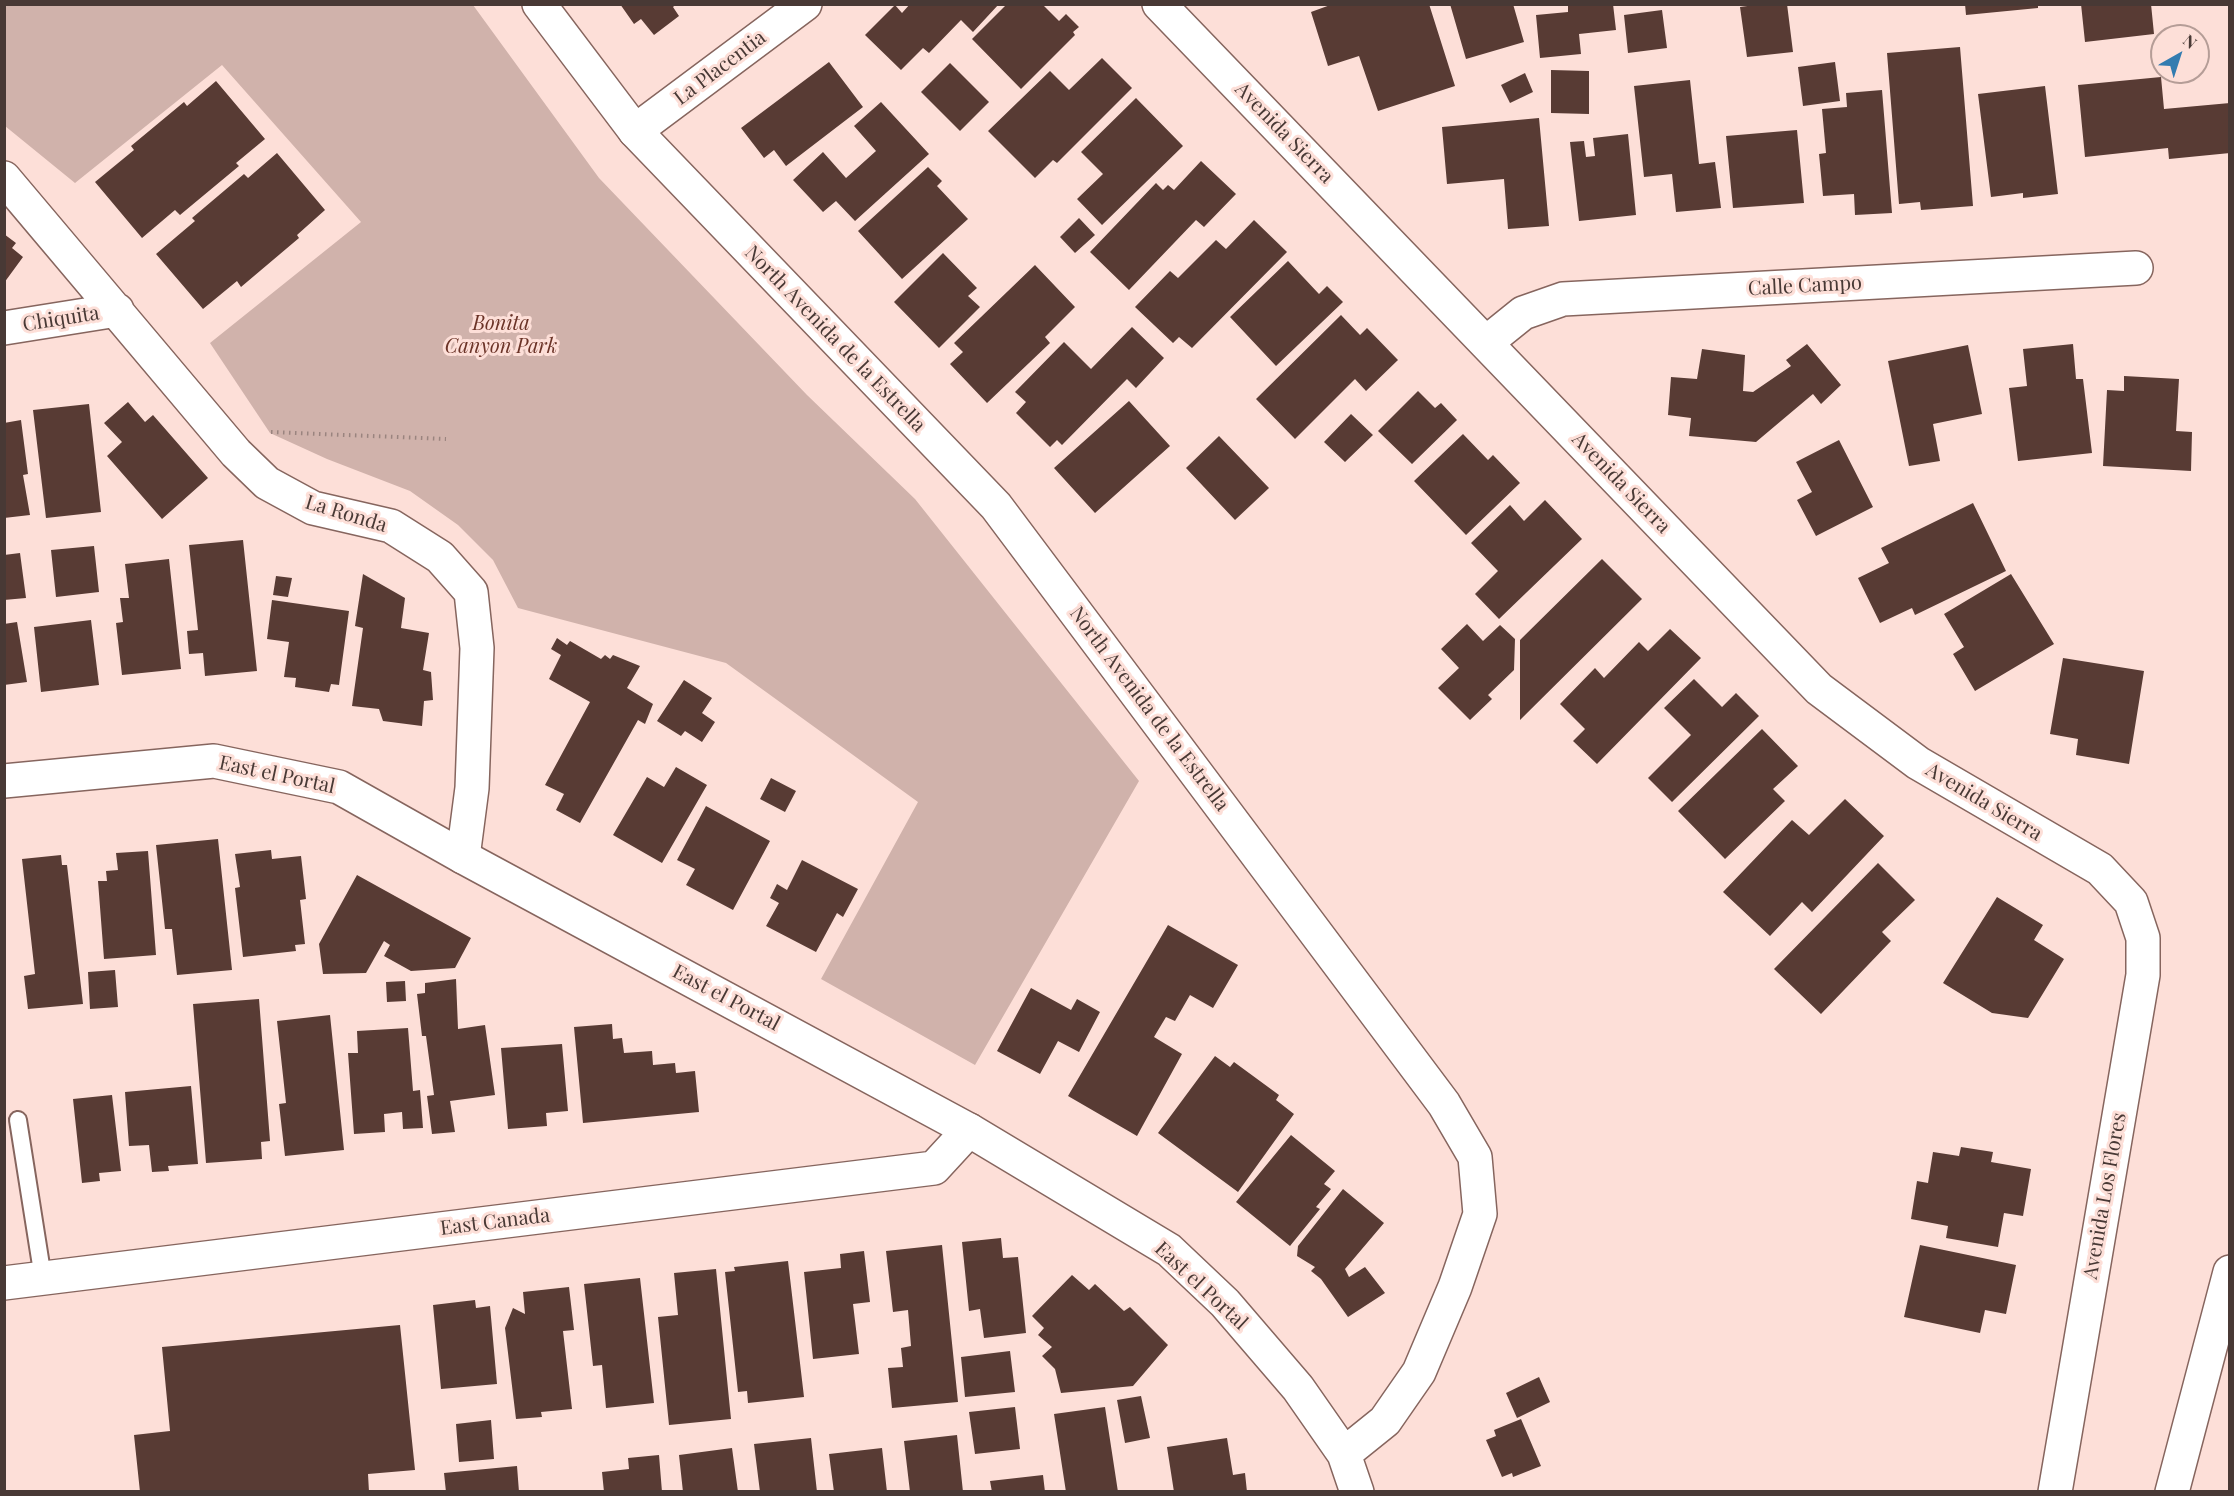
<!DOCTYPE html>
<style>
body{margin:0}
#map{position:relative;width:2234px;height:1496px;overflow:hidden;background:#fddfd8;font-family:"Playfair Display",serif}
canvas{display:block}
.frame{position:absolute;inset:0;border:6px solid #483935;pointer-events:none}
.north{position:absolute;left:2150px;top:24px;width:60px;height:60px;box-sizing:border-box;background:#fddfd8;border:2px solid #b59d97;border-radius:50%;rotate:39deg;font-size:16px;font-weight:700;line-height:24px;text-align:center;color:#483935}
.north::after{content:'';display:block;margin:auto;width:21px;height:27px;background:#337cb0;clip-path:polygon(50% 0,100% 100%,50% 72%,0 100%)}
</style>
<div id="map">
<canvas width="2234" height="1496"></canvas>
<div class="frame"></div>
<div class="north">N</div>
</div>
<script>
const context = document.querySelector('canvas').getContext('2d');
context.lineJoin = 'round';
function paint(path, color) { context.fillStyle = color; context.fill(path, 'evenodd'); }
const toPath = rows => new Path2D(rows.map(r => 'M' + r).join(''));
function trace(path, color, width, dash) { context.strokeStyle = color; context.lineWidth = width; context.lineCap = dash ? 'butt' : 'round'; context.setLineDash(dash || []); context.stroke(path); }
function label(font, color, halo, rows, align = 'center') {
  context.font = font + ' "Playfair Display",serif'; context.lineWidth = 6; context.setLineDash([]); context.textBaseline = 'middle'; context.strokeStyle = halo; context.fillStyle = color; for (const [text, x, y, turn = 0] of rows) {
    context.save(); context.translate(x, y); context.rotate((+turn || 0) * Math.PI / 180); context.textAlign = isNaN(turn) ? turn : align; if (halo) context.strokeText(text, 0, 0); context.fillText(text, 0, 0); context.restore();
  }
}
paint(toPath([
 [4,5,473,5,599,178,807,395,915,499,1139,781,975,1065,821,979,918,802,726,663,518,608,493,560,458,525,410,491,327,459,270,433,210,343,361,222,222,65,75,183,5,126]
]), '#d0b2ab');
paint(toPath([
 [620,4,676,4,673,7,679,16,654,35,641,19,634,24],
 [910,4,999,4,973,32,961,20,929,53,923,48,901,70,865,35,895,5,902,13],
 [1007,4,1042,4,1059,21,1066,14,1079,27,1073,32,1075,35,1021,89,972,39],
 [1333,4,1429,4,1455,86,1378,111,1359,56,1328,66,1311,12],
 [1450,4,1513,4,1524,42,1466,59],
 [1568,4,1613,4,1616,30,1579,34,1581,54,1540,58,1536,15,1568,12],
 [1762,4,1787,4,1793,52,1747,57,1740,7],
 [1965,4,2038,4,2038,8,1966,15],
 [2081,4,2151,4,2154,34,2085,42],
 [1662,10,1667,48,1628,53,1624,15],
 [1960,47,1973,206,1921,210,1920,202,1899,204,1887,53],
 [1102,58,1132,88,1057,163,1053,160,1035,178,988,131,1050,71,1069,90],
 [829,62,863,107,786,166,774,150,764,158,741,128],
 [1835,62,1840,101,1803,106,1798,67],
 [950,63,989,102,960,131,921,92],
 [1551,70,1589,71,1589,114,1551,113],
 [1525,73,1533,92,1510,103,1501,85],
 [2161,77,2164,109,2230,103,2230,153,2169,159,2168,148,2085,157,2078,85],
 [1690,80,1699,164,1715,162,1721,208,1676,212,1672,174,1644,177,1634,86],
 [216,81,265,139,236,163,239,166,180,215,175,210,142,238,95,182,134,150,131,146,184,102,187,106],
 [2045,86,2058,194,2023,198,2023,193,1991,197,1978,94],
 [1882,90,1892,213,1855,215,1854,194,1823,196,1819,154,1826,153,1822,109,1847,107,1846,93],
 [1136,98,1183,146,1102,225,1077,199,1103,174,1081,152],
 [881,102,929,154,855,221,836,201,823,212,793,180,823,152,846,178,876,151,854,126],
 [1539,118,1549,226,1508,229,1504,179,1447,184,1442,127],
 [1797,130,1804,203,1733,208,1726,136],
 [1628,134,1636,215,1579,221,1570,142,1584,141,1586,157,1595,156,1593,138],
 [277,153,325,210,297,235,299,238,241,287,237,281,203,309,156,254,195,221,192,218,244,174,248,178],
 [1201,161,1236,194,1204,227,1196,220,1129,290,1090,252,1156,183,1163,190,1168,185,1174,190],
 [928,167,942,181,937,186,968,219,902,279,858,231],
 [1079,218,1095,235,1075,253,1060,237],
 [1254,220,1287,252,1192,348,1179,337,1173,343,1135,307,1170,271,1178,278,1216,240,1226,249],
 [4,234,16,243,12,248,23,257,4,283],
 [943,253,977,288,968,296,980,307,939,348,894,302],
 [1288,261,1319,294,1327,286,1343,302,1276,366,1230,317],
 [1035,265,1075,307,1045,337,1050,343,987,403,950,364,963,352,954,343],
 [1341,315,1360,335,1367,328,1398,360,1366,391,1355,379,1295,439,1256,399],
 [1132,327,1164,358,1136,388,1127,379,1062,445,1057,440,1050,447,1016,413,1026,402,1015,392,1064,342,1091,369],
 [1807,344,1841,385,1821,404,1813,394,1756,442,1689,436,1691,418,1668,415,1671,377,1697,379,1702,349,1745,355,1743,391,1753,392,1791,366,1786,360],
 [2073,344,2076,379,2083,379,2092,453,2018,461,2009,388,2027,386,2023,349],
 [1968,345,1982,414,1933,424,1940,461,1909,466,1888,361],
 [2124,376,2179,379,2176,431,2192,432,2191,471,2103,466,2107,390,2124,391],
 [1418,391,1435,408,1441,403,1457,420,1412,464,1378,431],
 [1129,401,1170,446,1095,513,1054,468],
 [128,402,145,422,153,415,208,478,162,519,107,456,122,442,104,423],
 [89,404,101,512,46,518,33,410],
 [1351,414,1373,435,1345,462,1324,442],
 [21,420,28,474,23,475,30,515,4,518,4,423],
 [1463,434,1488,460,1493,455,1520,483,1466,535,1414,481],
 [1219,436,1269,488,1235,520,1186,468],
 [1839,440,1873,507,1816,536,1797,500,1812,492,1796,462],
 [1545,500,1582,539,1499,619,1475,594,1498,571,1471,543,1510,505,1524,521],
 [1973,503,2006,571,1915,615,1912,608,1880,623,1858,578,1889,563,1881,548],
 [243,540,257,671,205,676,203,653,189,654,187,631,198,630,189,545],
 [94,546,99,592,56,597,51,550],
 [20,553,26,598,4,600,4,555],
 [169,559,181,669,122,675,116,623,123,622,120,598,129,598,125,564],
 [1602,559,1642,599,1520,720,1520,640],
 [363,574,405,598,401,628,429,633,423,670,431,672,433,700,424,701,422,726,383,721,379,709,352,706,363,628,355,626],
 [2011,574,2054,644,1975,691,1953,654,1964,647,1944,614],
 [276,576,292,578,288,597,273,595],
 [272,600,349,611,339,685,331,684,329,692,295,687,296,678,284,677,289,642,267,639],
 [91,620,99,685,41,692,34,627],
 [17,622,27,682,4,685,4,624],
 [1467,624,1483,641,1500,625,1515,639,1514,670,1488,695,1492,699,1470,720,1438,688,1459,668,1441,649],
 [1670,629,1701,658,1597,764,1573,741,1585,729,1560,704,1595,668,1604,678,1639,642,1648,651],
 [557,638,567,645,570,641,601,659,605,655,610,659,613,655,640,666,627,688,653,704,645,724,638,720,580,823,556,810,564,794,545,785,590,702,549,679,561,655,551,649],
 [2063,658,2144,671,2129,764,2076,755,2078,739,2050,734],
 [1694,679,1722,707,1736,693,1759,716,1672,802,1648,778,1691,735,1664,708],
 [684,680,712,698,702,713,715,722,702,742,685,731,681,736,657,721],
 [1762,729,1798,766,1773,789,1785,801,1725,859,1678,811],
 [676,767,707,785,662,863,613,835,647,777,664,787],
 [771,778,796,791,785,812,760,799],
 [1845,799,1884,836,1812,912,1802,902,1770,936,1723,892,1792,820,1809,835],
 [706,806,770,841,733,910,686,885,695,869,677,860],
 [218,839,232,970,177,975,172,929,165,929,156,845],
 [271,850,272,859,301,856,306,899,300,900,305,944,295,945,296,951,243,957,235,888,240,887,235,854],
 [148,851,156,955,104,959,98,881,107,881,106,871,118,870,116,853],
 [61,855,62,865,67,865,83,1004,28,1009,24,976,35,974,22,859],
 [802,860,858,889,843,917,837,913,816,952,766,926,779,903,770,898,777,884,787,890],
 [1878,863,1915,900,1882,932,1891,941,1821,1014,1774,969],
 [357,875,471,938,455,968,411,971,384,956,390,945,384,941,366,973,323,974,319,944],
 [1997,897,2043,925,2034,940,2064,959,2028,1018,1992,1013,1943,983],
 [1168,925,1238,965,1213,1008,1190,995,1175,1021,1166,1017,1154,1037,1182,1054,1137,1136,1068,1096],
 [115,970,118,1007,90,1009,88,972],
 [456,979,458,1029,485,1025,495,1095,450,1101,455,1132,432,1134,427,1096,434,1095,426,1036,422,1036,417,994,425,993,425,983],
 [405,981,406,1001,387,1002,386,982],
 [1031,988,1071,1010,1077,999,1100,1012,1079,1052,1058,1041,1040,1074,997,1051],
 [259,999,270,1141,261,1142,262,1159,206,1163,193,1004],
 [330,1015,344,1150,285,1156,279,1104,286,1103,277,1021],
 [612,1024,613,1039,622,1038,624,1053,652,1051,653,1065,675,1063,676,1073,695,1071,699,1112,583,1123,574,1027],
 [408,1028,413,1091,420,1090,423,1128,403,1129,402,1112,384,1114,385,1132,354,1134,348,1053,358,1053,357,1031],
 [562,1044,568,1111,546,1113,547,1126,508,1129,501,1048],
 [1215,1056,1230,1067,1234,1062,1279,1095,1276,1100,1294,1114,1238,1192,1158,1133],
 [191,1086,198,1164,168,1166,169,1171,152,1172,149,1145,129,1146,125,1092],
 [112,1095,121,1171,99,1173,100,1181,82,1183,73,1099],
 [1291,1135,1335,1171,1324,1184,1331,1189,1316,1207,1320,1209,1290,1246,1236,1202],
 [1961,1147,1993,1152,1991,1162,2031,1169,2023,1216,2004,1213,1998,1247,1946,1238,1948,1226,1911,1219,1917,1181,1928,1183,1933,1152,1959,1156],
 [1343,1189,1384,1223,1345,1269,1349,1277,1365,1267,1385,1293,1348,1317,1321,1279,1311,1271,1315,1267,1297,1256,1298,1246],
 [1001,1238,1003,1258,1018,1257,1026,1333,984,1338,980,1309,969,1311,962,1242],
 [942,1245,958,1402,892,1408,888,1368,903,1367,901,1348,911,1346,908,1310,893,1312,886,1251],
 [1920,1245,2016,1265,2006,1314,1985,1310,1980,1333,1904,1317],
 [864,1251,870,1302,853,1304,859,1354,813,1359,804,1272,841,1268,840,1254],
 [788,1261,804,1397,748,1403,747,1391,738,1392,725,1272,735,1271,734,1267],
 [716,1269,731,1419,669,1425,658,1317,678,1315,674,1273],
 [1072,1275,1089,1290,1095,1284,1124,1311,1130,1307,1168,1345,1133,1386,1061,1393,1055,1369,1042,1356,1052,1347,1038,1335,1044,1328,1032,1316],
 [640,1278,654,1403,606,1408,602,1365,593,1366,584,1284],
 [569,1287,574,1330,563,1331,572,1409,541,1412,542,1417,516,1419,505,1328,513,1308,525,1314,523,1292],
 [475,1300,476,1308,490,1306,497,1384,441,1389,433,1305],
 [400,1325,415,1470,368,1474,369,1492,140,1492,134,1435,170,1431,162,1347],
 [1010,1351,1015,1392,965,1397,961,1357],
 [1539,1377,1550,1402,1517,1418,1506,1393],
 [1141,1396,1150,1438,1125,1443,1117,1400],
 [1015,1407,1020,1449,975,1454,969,1412],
 [1105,1407,1118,1492,1066,1492,1054,1414],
 [1521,1419,1541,1466,1513,1477,1512,1473,1502,1477,1486,1440,1496,1436,1494,1430],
 [491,1420,494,1459,459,1462,456,1424],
 [957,1435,963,1492,910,1492,904,1441],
 [811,1438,817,1492,760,1492,754,1444],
 [1227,1438,1233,1475,1245,1473,1247,1492,1174,1492,1167,1447],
 [732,1448,738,1492,683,1492,679,1455],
 [882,1448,887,1492,834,1492,829,1454],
 [659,1455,662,1492,604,1492,602,1472,629,1469,628,1458],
 [517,1466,519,1492,446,1492,444,1473],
 [1043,1475,1045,1492,992,1492,990,1481]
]), '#583b34');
const service = toPath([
 [18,1120,43,1278]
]);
const minor = toPath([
 [1159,4,1819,689,1918,763,2100,869,2131,902,2143,938,2143,975,2055,1492],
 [635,131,805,4],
 [4,178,236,453,267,483,313,508,391,526,440,557,471,592,477,648,472,788,463,857],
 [4,328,117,310],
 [1487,342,1523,313,1563,299,2136,268],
 [4,1283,934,1168,969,1130]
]);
const tertiary = toPath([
 [539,4,635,131,996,506,1444,1104,1475,1157,1480,1214,1455,1287,1419,1372,1385,1421,1344,1454,1357,1492],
 [4,781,214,761,339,787,463,857,969,1130,1169,1250,1225,1303,1298,1388,1344,1454]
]);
const motorway = toPath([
 [2172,1492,2230,1272]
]);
trace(service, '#86655e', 20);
trace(minor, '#86655e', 36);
trace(tertiary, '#86655e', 36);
trace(motorway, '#86655e', 36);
trace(toPath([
 [271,432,446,439]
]), '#9a847f', 4, [1.5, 4.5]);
trace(service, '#fff', 16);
trace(minor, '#fff', 33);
trace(tertiary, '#fff', 33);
trace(motorway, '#fff', 33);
label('20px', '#483935', '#fddfd8', [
 ["La Placentia",720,68,-37],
 ["Avenida Sierra",1284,133,46],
 ["Calle Campo",1805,286,-3],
 ["Chiquita",61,319,-9],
 ["North Avenida de la Estrella",835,339,46],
 ["Avenida Sierra",1621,483,46],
 ["La Ronda",346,514,17],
 ["North Avenida de la Estrella",1149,709,53],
 ["East el Portal",277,775,12],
 ["Avenida Sierra",1984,802,31],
 ["East el Portal",726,998,28],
 ["Avenida Los Flores",2105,1196,-80],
 ["East Canada",495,1222,-7],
 ["East el Portal",1201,1286,43]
]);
label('italic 20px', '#6b3327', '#fddfd8', [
 ["Bonita",501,324],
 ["Canyon Park",501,347]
]);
</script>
